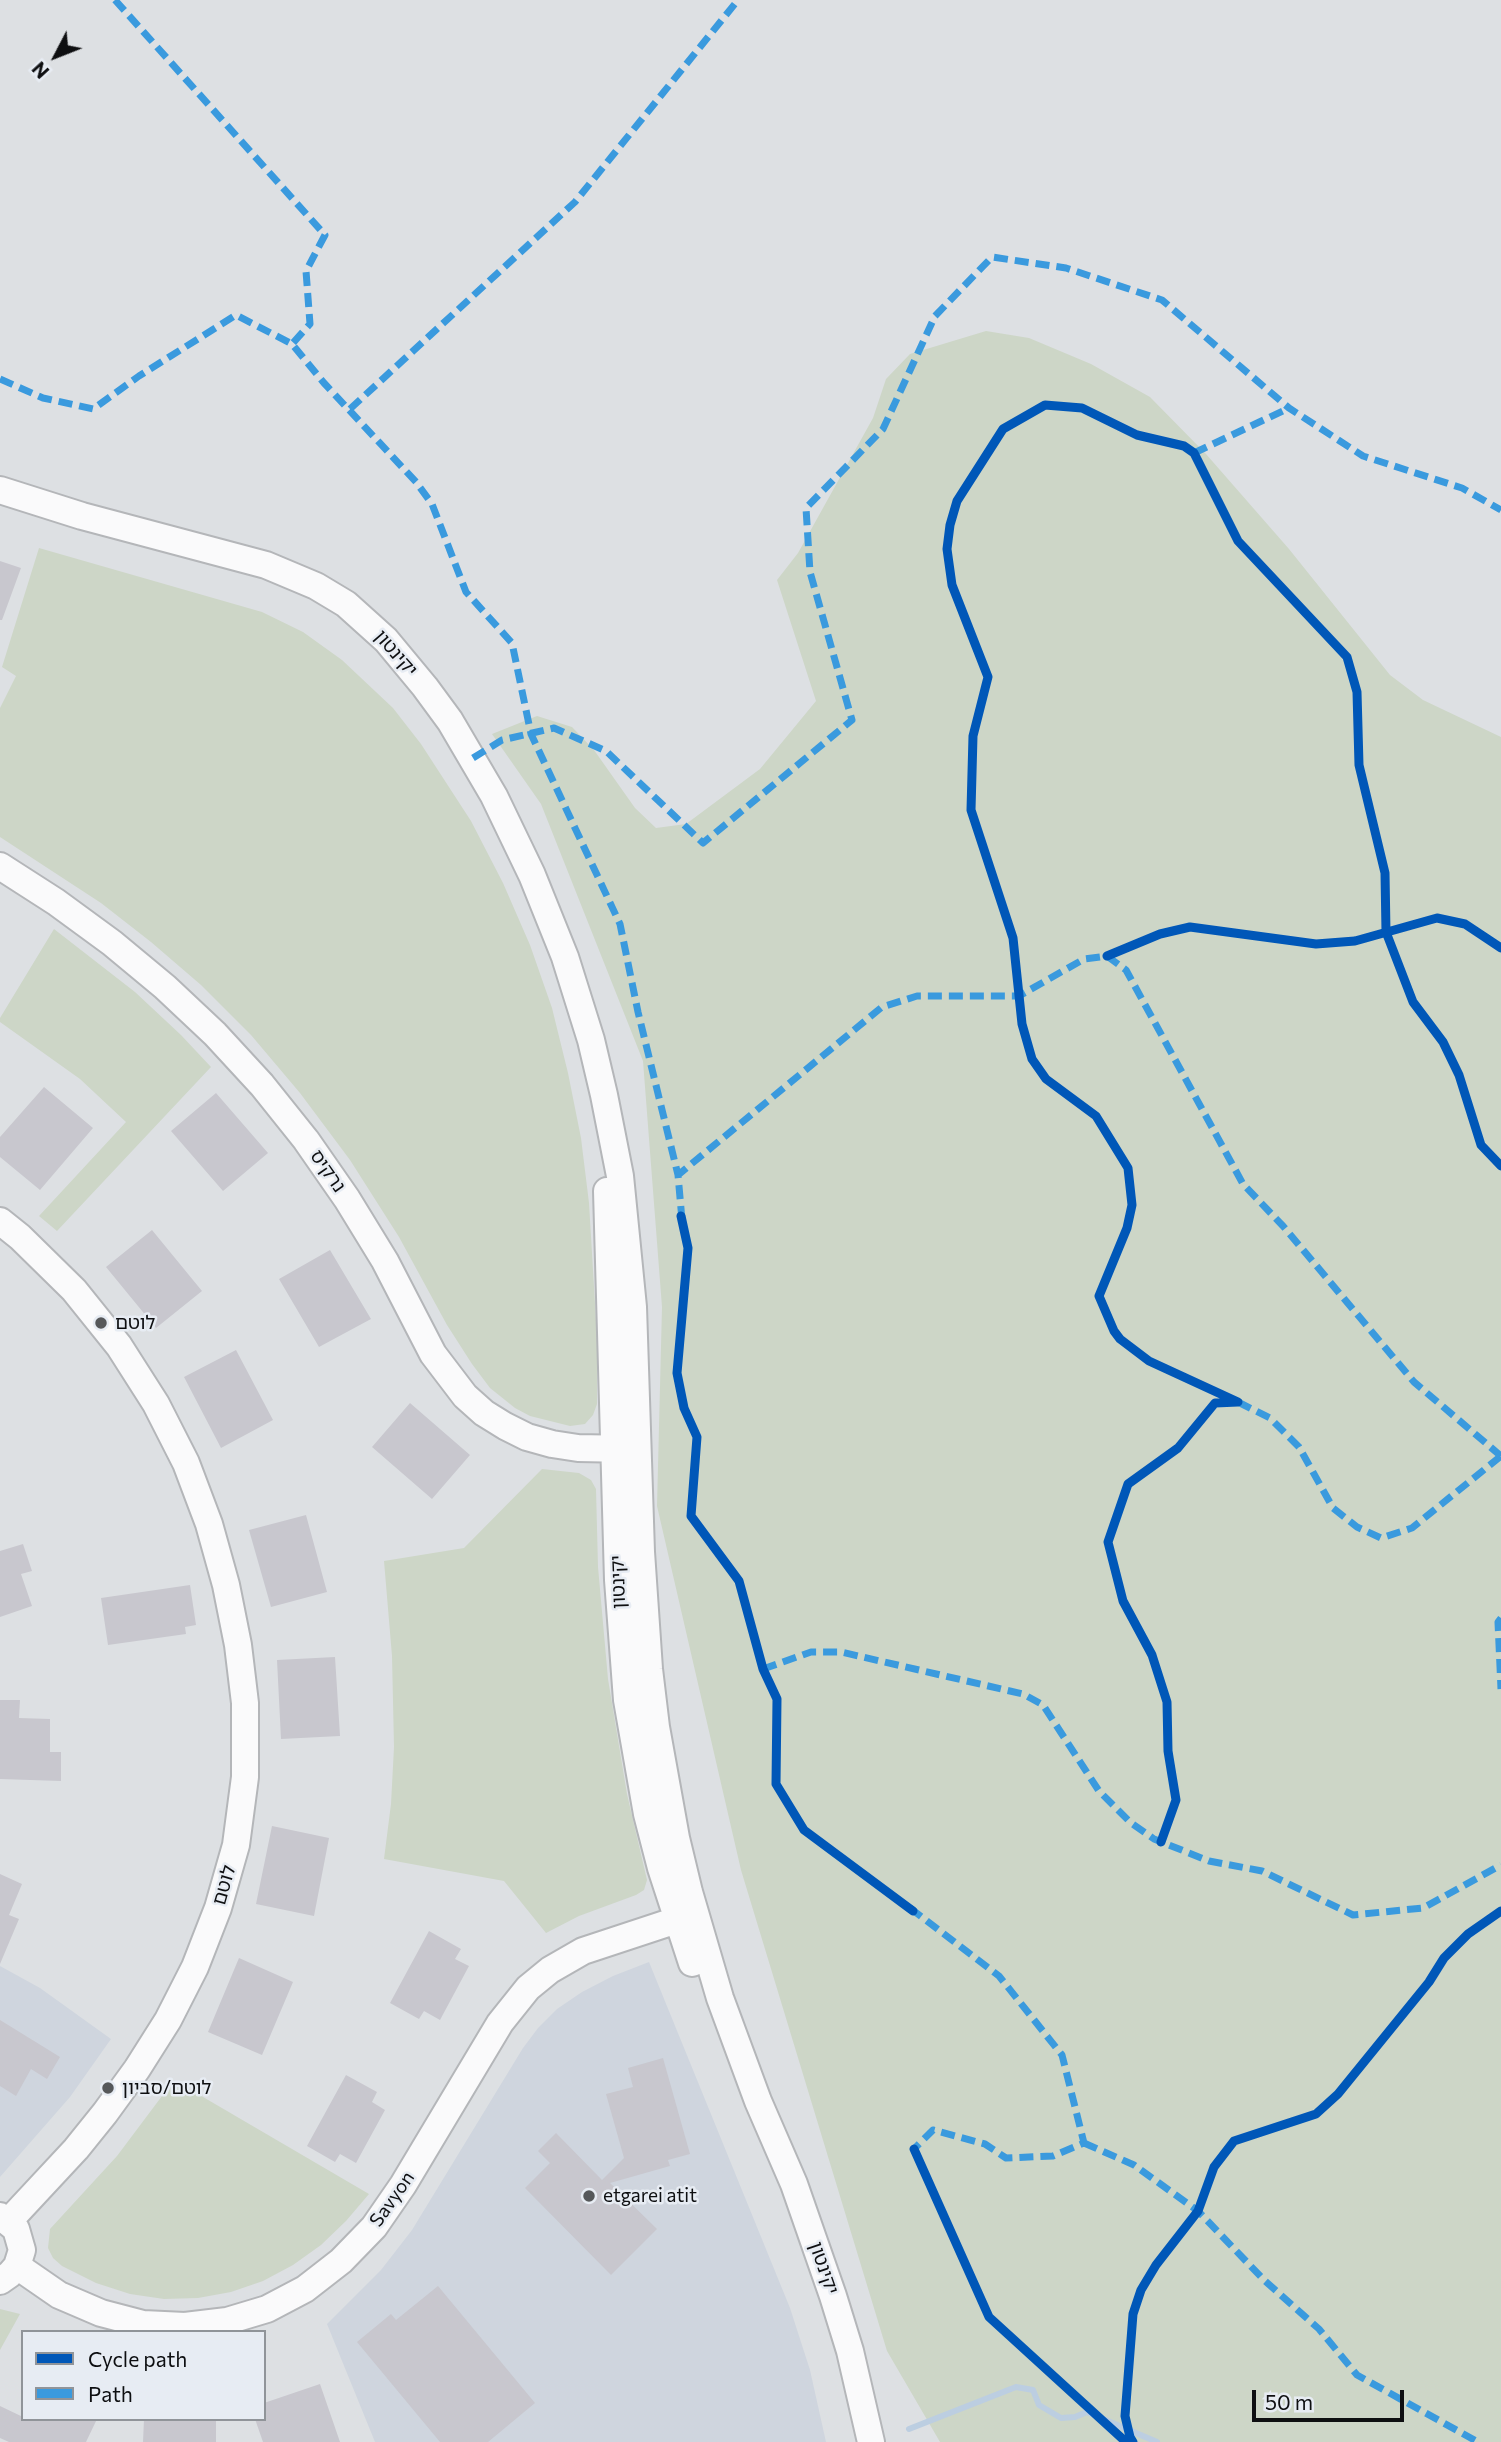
<!DOCTYPE html>
<meta charset="utf-8">
<style>
body{margin:0}
#map{position:relative;width:1501px;height:2442px;overflow:hidden;background:#dde0e3;font-family:Commissioner,sans-serif}
canvas{display:block}
.legend{position:absolute;left:21px;top:2330px;width:245px;height:91px;box-sizing:border-box;background:#e7ecf3;border:2px solid #909499;margin:0;padding:9px 12px;list-style:none;font-size:21px;color:#0e0f11}
.legend li{display:flex;align-items:center;gap:14px;height:35px}
.legend b{width:35px;border:2px solid #909499}
.north{position:absolute;left:21px;top:21px;width:70px;height:70px;-webkit-text-stroke:5px #e7ecf3;paint-order:stroke;rotate:228deg;font-size:19px;font-weight:700;line-height:28px;text-align:center;color:#0e0f11}
.north::after{content:'';display:block;margin:auto;width:24px;height:32px;background:#0e0f11;clip-path:polygon(50% 0,100% 100%,50% 72%,0 100%)}
.scale{position:absolute;left:1252px;top:2390px;width:152px;height:32px;box-sizing:border-box;border:4px solid #0e0f11;border-top:0;padding-left:9px;font-size:21px;line-height:24px;white-space:nowrap;color:#0e0f11;-webkit-text-stroke:5px #e7ecf3;paint-order:stroke}
</style>
<div id="map">
<canvas width="1501" height="2442"></canvas>
<ul class="legend">
<li><b style="height:9px;background:#0057b8"></b>Cycle path</li>
<li><b style="height:9px;background:#3a9ade"></b>Path</li>
</ul>
<div class="north">N</div>
<div class="scale">50 m</div>
</div>
<script>
const context = document.querySelector('canvas').getContext('2d');
context.lineJoin = 'round';
function paint(path, color) { context.fillStyle = color; context.fill(path, 'evenodd'); }
const toPath = rows => new Path2D(rows.map(r => 'M' + r).join(''));
function trace(path, color, width, dash) { context.strokeStyle = color; context.lineWidth = width; context.lineCap = dash ? 'butt' : 'round'; context.setLineDash(dash || []); context.stroke(path); }
function label(font, color, halo, rows, align = 'center') {
  context.font = font + ' Commissioner,"Noto Sans Hebrew",sans-serif'; context.lineWidth = 5; context.setLineDash([]); context.textBaseline = 'middle'; context.strokeStyle = halo; context.fillStyle = color; for (const [text, x, y, turn = 0] of rows) {
    context.save(); context.translate(x, y); context.rotate((+turn || 0) * Math.PI / 180); context.textAlign = isNaN(turn) ? turn : align; if (halo) context.strokeText(text, 0, 0); context.fillText(text, 0, 0); context.restore();
  }
}
paint(toPath([
 [649,1962,790,2308,810,2370,826,2442,375,2442,327,2324,381,2270,412,2230,523,2048,538,2028,557,2009,582,1992,613,1976],
 [0,1966,40,1988,111,2039,70,2097,0,2177]
]), '#cfd5de');
paint(toPath([
 [986,331,1029,338,1091,364,1150,397,1206,454,1289,549,1390,675,1423,700,1501,737,1501,2442,940,2442,887,2351,741,1870,657,1506,662,1307,643,1061,541,804,492,734,537,716,572,727,594,750,635,808,656,828,686,824,760,769,816,701,777,580,798,553,873,418,886,379,910,354],
 [39,548,262,612,303,632,342,660,393,708,421,744,471,821,503,883,530,945,552,1008,568,1073,581,1138,589,1203,597,1337,597,1404,593,1415,585,1424,570,1426,530,1416,515,1408,490,1388,472,1364,447,1325,399,1237,350,1160,300,1093,251,1035,201,985,151,942,101,903,0,837,0,708,16,676,2,667],
 [54,929,135,992,181,1035,211,1067,57,1231,39,1216,126,1122,80,1079,0,1022,0,1018],
 [542,1469,579,1473,591,1480,596,1489,598,1567,608,1679,627,1794,647,1880,644,1890,636,1895,579,1916,546,1933,504,1881,384,1859,391,1804,394,1747,392,1656,384,1561,464,1548],
 [174,2080,369,2194,346,2221,321,2245,293,2265,263,2281,231,2292,198,2298,164,2299,130,2294,96,2283,62,2266,53,2258,48,2248,50,2229,117,2156],
 [0,2309,20,2314,0,2350]
]), '#cdd6c7');
trace(toPath([
 [909,2429,1016,2387,1033,2390,1039,2405,1061,2418,1075,2417,1087,2412,1157,2442]
]), '#bccee1', 6);
paint(toPath([
 [0,561,21,568,2,620,0,620],
 [44,1087,93,1128,40,1190,0,1157,0,1137],
 [216,1093,268,1153,223,1191,171,1131],
 [152,1230,202,1291,156,1328,106,1267],
 [330,1250,371,1319,319,1347,279,1279],
 [236,1350,273,1420,221,1448,184,1377],
 [410,1403,470,1455,432,1499,372,1447],
 [306,1515,327,1592,271,1607,249,1530],
 [23,1544,32,1571,21,1574,32,1606,0,1617,0,1551],
 [190,1585,196,1625,185,1627,186,1634,108,1645,101,1598],
 [335,1657,340,1736,281,1739,277,1660],
 [0,1700,20,1700,19,1718,50,1719,50,1752,61,1752,61,1781,0,1779],
 [272,1826,329,1838,314,1916,256,1904],
 [0,1874,22,1884,9,1915,19,1919,0,1964],
 [429,1931,461,1949,455,1959,469,1966,440,2020,424,2011,419,2019,390,2003],
 [239,1958,293,1982,262,2055,208,2032],
 [0,2020,60,2057,47,2079,31,2069,16,2096,0,2086],
 [663,2058,690,2154,668,2160,670,2166,610,2183,657,2229,611,2275,525,2188,550,2163,538,2151,556,2133,602,2180,624,2158,606,2094,633,2087,628,2068],
 [346,2075,377,2092,372,2102,385,2110,356,2163,340,2154,335,2162,307,2146],
 [438,2286,535,2403,488,2442,440,2442,357,2342,391,2314,396,2320],
 [320,2384,340,2442,263,2442,255,2419,264,2419,264,2403],
 [0,2406,23,2417,23,2419,97,2419,86,2442,9,2442,0,2438],
 [144,2419,216,2419,216,2442,143,2442]
]), '#c8c7ce');
const minor = toPath([
 [0,490,82,516,266,565,316,586,346,604,386,640,425,687,450,721,494,796,532,875,565,957,591,1040,604,1095,620,1176,633,1307,641,1552,649,1669,656,1727,676,1838,689,1892,720,1998,758,2101,794,2184,833,2296,850,2351,871,2442],
 [0,866,56,902,112,943,165,987,215,1034,262,1085,306,1140,347,1199,385,1261,433,1354,465,1396,484,1413,505,1426,527,1437,552,1444,578,1448,630,1449],
 [607,1191,618,1580,627,1700,647,1814,661,1868,692,1963],
 [0,1221,20,1237,74,1290,119,1346,156,1404,186,1463,209,1524,226,1585,238,1645,245,1703,245,1777,236,1845,218,1908,195,1967,168,2020,137,2069,105,2113,76,2149,9,2221],
 [0,2216,16,2229,22,2250,17,2266,10,2274,0,2281],
 [17,2266,59,2295,101,2313,143,2324,185,2326,227,2321,267,2309,305,2289,341,2261,374,2227,403,2185,500,2023,528,1988,550,1970,583,1951,677,1920,694,1916]
]);
trace(minor, '#b4b6b9', 30);
trace(minor, '#fafafb', 26);
trace(toPath([
 [115,0,325,235,306,271,310,324,292,344],
 [0,379,43,398,93,409,139,376,236,315,292,344,324,383,416,482,432,504,466,592,512,643,531,734,620,924,638,1012,678,1175],
 [350,409,575,202,738,0],
 [1194,453,1289,408],
 [473,758,502,740,554,728,606,751,703,843,852,720,810,572,806,508,883,429,935,316,992,257,1066,268,1162,300,1289,408,1363,456,1462,488,1501,510],
 [682,1220,678,1175,882,1007,917,996,1019,996,1084,959,1107,956,1126,970,1243,1184,1283,1226,1414,1382,1501,1456],
 [1238,1402,1270,1418,1299,1447,1333,1508,1357,1527,1381,1538,1412,1528,1501,1456],
 [1501,1618,1498,1622,1501,1689],
 [763,1669,811,1652,841,1652,1023,1694,1043,1705,1099,1791,1131,1823,1154,1839,1209,1861,1262,1871,1353,1915,1423,1908,1501,1865],
 [910,1908,999,1976,1062,2055,1084,2143,1053,2156,1006,2158,985,2144,933,2130,914,2149,916,2154],
 [1084,2143,1134,2165,1198,2211,1265,2281,1319,2329,1357,2375,1478,2442]
]), '#3a9ade', 7, [14, 7]);
trace(toPath([
 [1107,956,1160,934,1190,927,1316,944,1355,941,1437,918,1465,924,1501,948],
 [681,1216,688,1248,677,1373,684,1408,697,1437,691,1516,739,1581,763,1669,777,1699,776,1784,804,1830,913,1911],
 [1161,1842,1176,1800,1168,1751,1167,1702,1152,1655,1123,1601,1108,1542,1128,1484,1178,1448,1215,1403,1238,1402,1149,1361,1120,1339,1114,1331,1099,1296,1127,1228,1132,1205,1128,1168,1096,1116,1046,1079,1032,1059,1022,1024,1013,938,971,810,973,736,988,677,952,585,947,549,950,525,957,501,1003,429,1045,405,1082,408,1137,435,1184,446,1194,453,1238,541,1347,657,1357,692,1359,765,1385,873,1386,932,1413,1002,1443,1042,1459,1075,1481,1145,1501,1166],
 [914,2149,989,2317,1126,2442],
 [1133,2442,1130,2437,1125,2416,1133,2314,1141,2290,1156,2265,1198,2211,1214,2167,1234,2141,1316,2114,1338,2094,1429,1982,1444,1958,1468,1934,1501,1911]
]), '#0057b8', 9);
for (const [x, y, r, color] of [
 [101,1323,7,"#56585a"],
 [108,2088,7,"#56585a"],
 [589,2196,7,"#56585a"]
]) { const dot = new Path2D(); dot.arc(x, y, r, 0, 2 * Math.PI); context.fillStyle = color; context.fill(dot); trace(dot, '#e7ecf3', 2.5); }
label('19px', '#0e0f11', '#e7ecf3', [
 ["יקינטון",396,653,49],
 ["נרקיס",328,1171,55],
 ["יקינטון",618,1582,-92],
 ["לוטם",224,1885,-74],
 ["Savyon",392,2199,-55],
 ["יקינטון",824,2268,71]
]);
label('19px', '#0e0f11', '#e7ecf3', [
 ["לוטם",115,1323],
 ["לוטם/סביון",122,2088],
 ["etgarei atit",603,2196]
], 'left');
</script>
